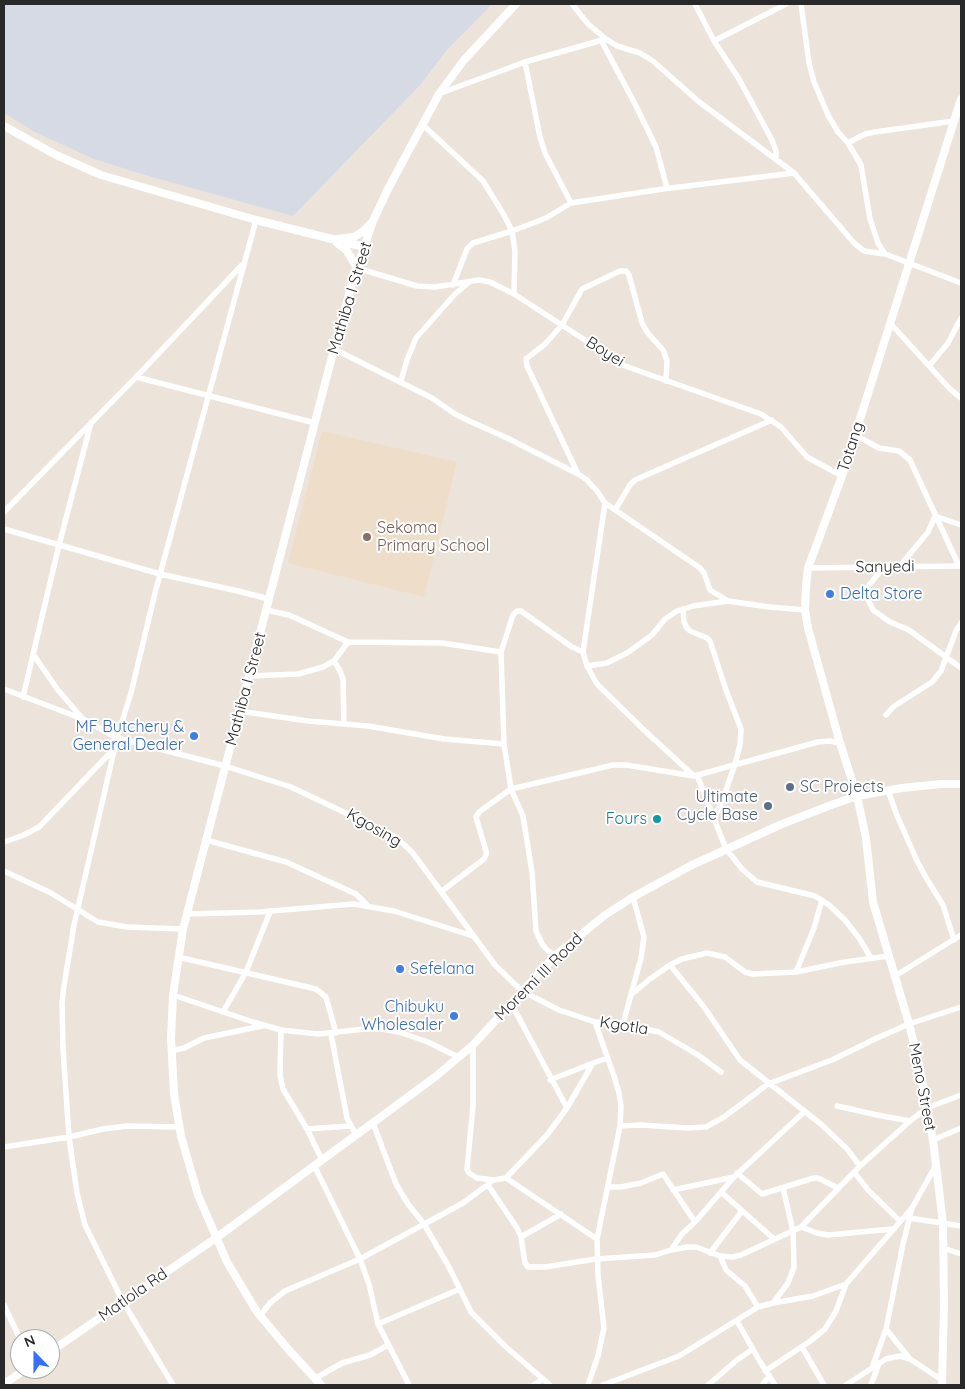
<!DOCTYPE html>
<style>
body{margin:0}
#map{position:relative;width:965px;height:1389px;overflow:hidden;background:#ece3da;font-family:Quicksand,sans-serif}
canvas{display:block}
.frame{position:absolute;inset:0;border:5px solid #292929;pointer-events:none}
.north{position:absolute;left:10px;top:1329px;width:50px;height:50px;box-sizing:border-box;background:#fff;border:1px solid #a9a9a9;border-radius:50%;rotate:338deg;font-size:14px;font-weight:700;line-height:20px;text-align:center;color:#292929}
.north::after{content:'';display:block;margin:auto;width:18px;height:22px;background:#346fff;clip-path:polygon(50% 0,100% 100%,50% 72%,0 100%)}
</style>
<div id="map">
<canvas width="965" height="1389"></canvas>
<div class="frame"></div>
<div class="north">N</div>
</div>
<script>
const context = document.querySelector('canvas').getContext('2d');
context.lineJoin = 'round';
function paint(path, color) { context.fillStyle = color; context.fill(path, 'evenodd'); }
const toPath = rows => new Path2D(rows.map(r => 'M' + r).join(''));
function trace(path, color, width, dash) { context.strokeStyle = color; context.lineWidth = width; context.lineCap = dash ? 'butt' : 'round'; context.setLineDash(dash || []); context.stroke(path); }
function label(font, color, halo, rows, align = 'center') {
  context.font = font + ' Quicksand,sans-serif'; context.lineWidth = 4; context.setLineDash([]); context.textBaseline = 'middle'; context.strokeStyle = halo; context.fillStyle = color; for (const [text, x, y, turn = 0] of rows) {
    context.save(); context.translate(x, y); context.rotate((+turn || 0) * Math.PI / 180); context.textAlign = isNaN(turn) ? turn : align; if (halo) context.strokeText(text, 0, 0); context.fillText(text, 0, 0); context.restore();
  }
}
paint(toPath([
 [322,431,457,462,424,597,288,563]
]), '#eedec9');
paint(toPath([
 [4,4,492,4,446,51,421,84,293,216,145,175,94,159,35,132,4,113]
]), '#d6dae5');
trace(toPath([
 [572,4,588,24,606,39,617,46,640,53,653,61,698,101,794,173,854,243,864,251,885,254,961,283],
 [695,4,714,41,739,79,772,140,776,151,776,160],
 [801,4,809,63,814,82,828,115,838,132,848,143,861,165,870,219,878,243,885,254],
 [601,40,635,104,656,147,667,188],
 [714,41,786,4],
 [441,93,525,62],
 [422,124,483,181,504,215,512,231,515,251,514,294],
 [848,143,865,134,875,132,954,121],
 [571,203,545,153,540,137,525,62,606,39],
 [256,220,155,593,131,693,117,738,225,766,291,787,396,837,412,852,495,965,522,991,559,1010,595,1022,623,1024,659,1032,698,1055,721,1072],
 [357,268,417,286,435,287,479,280,490,282,514,294,625,366,761,414,781,427,807,457,842,476],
 [453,285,467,249,473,243,512,231,546,218,571,203,663,189,794,173],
 [890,323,950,389,961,398],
 [334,349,432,398,455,414,467,420,507,438,578,474,587,480,597,491,605,503,583,652,587,666,597,684,644,730,694,776],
 [929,366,948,343,961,318],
 [136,377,315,423],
 [401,381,407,360,416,338,455,294,469,282],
 [855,435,879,448,899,451,910,460,959,566],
 [578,474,527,366,526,359,545,344,562,325,582,289,620,271,626,271,629,275,642,323,647,332,663,350,667,361,666,381],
 [605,503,700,568,704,573,710,590,728,601],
 [615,510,630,485,635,480,772,420],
 [4,512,142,371,242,265],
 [4,529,160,574,238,591,269,599],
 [884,567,869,585,865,593,873,610,890,622,909,630,961,668],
 [899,567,928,532,935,516,961,525],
 [808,568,961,566],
 [683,609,684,622,687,628,690,631,707,638,710,641,726,690,741,729,740,745,735,764,723,799,714,819],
 [266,610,289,615,348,642,442,643,501,652,513,615,517,611,521,611,572,647,583,652],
 [33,654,58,690,82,718],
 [334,661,340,671,343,679,344,724],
 [587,666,607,663,627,653,652,635,665,619,677,611,693,606,728,601,769,607,805,610],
 [249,676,298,674,323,667,334,661,348,642],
 [4,689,83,719,117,738,74,925,64,986,62,1003,63,1048,69,1137,77,1193,85,1225,123,1302,173,1385],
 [23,697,59,545,91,423],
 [239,711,308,721,368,726,444,739,504,744,501,652],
 [886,715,893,707,932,682,941,671,956,631,961,623],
 [504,744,511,789,523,816,532,872,536,931,542,944,548,951,556,955],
 [697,775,726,849,743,870,757,882,815,896,829,905,845,920,859,938,871,958],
 [888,790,896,813,917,861,928,881,943,905,954,940],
 [206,840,286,862,356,894,367,905],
 [4,842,24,835,39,827,112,751],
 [4,871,51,893,98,922,127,927,183,929],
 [442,891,484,859,486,855,486,851,476,817,479,812,511,789,613,765,626,765,694,776,818,742,830,741,840,743],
 [187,914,260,912,353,904,394,911,473,936],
 [178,957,316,989,326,997,336,1033],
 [670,965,704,1007,740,1060,822,1125,847,1149,860,1166],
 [796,972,814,928,822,900],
 [895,976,961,935],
 [632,994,650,979,670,965,682,959,707,953,725,957,745,972,753,974,796,972,845,962,889,956],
 [173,995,253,1022,281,1030,318,1034,365,1029,382,1029,399,1032,428,1042,458,1057],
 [511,1003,567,1108],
 [223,1012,246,972,270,912],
 [623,1024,641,958,644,937,633,897],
 [281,1030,280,1075,283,1089,307,1129,322,1160],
 [331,1034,347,1118,356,1135],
 [473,1045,473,1106,467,1169,469,1173,477,1178,494,1180,506,1178,597,1239],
 [171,1051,184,1048,204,1038,262,1026],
 [550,1080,593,1063],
 [837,1106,877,1115,910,1121],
 [373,1123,396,1184,408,1204,424,1224,449,1267,471,1312,506,1347,550,1385],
 [620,1126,641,1125,688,1128,706,1127,724,1117,768,1084,832,1060,877,1038,909,1024,961,1007],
 [307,1129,350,1126],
 [933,1140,961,1128],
 [4,1147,69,1137,103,1129,127,1126,179,1127],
 [314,1165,360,1259,369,1284,378,1324,409,1385],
 [854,1172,868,1190,900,1221],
 [737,1173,762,1194,814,1178,818,1178,838,1188],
 [506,1178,547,1135,567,1108,593,1063,608,1058],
 [488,1185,517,1228,521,1237,525,1263,528,1267,545,1267,596,1259,655,1255,671,1250,688,1247,696,1247,720,1256,733,1257,741,1255,801,1227,860,1166,910,1121,927,1108,961,1095],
 [608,1187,621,1187,641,1183,663,1174,695,1222],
 [673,1190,734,1177],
 [721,1192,774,1239],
 [909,1218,961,1226],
 [801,1227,817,1233,828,1235,893,1229],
 [521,1237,561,1214],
 [943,1248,961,1254],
 [671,1250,682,1234,695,1222,734,1177,804,1112],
 [710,1253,742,1211],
 [720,1256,726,1270,745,1286,758,1307],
 [773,1303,788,1283,794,1267,793,1231,783,1188],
 [4,1305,20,1339],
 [260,1316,270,1303,285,1291,360,1259,463,1203,490,1183],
 [737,1321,759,1360,775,1385],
 [378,1324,460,1289],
 [886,1329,910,1359],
 [802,1347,824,1385],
 [872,1368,886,1359,900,1356,910,1359,942,1380],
 [765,1371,809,1342,825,1329,836,1311,846,1284],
 [314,1379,342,1363,370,1355,388,1345],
 [533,1385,543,1379],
 [588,1385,598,1356,604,1328,598,1275,597,1239,620,1126,621,1106,619,1093,614,1076,595,1022],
 [603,1385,679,1356,758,1307,773,1303,813,1296,846,1284,912,1208],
 [708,1385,737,1360,753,1349],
 [762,1385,769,1377],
 [846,1385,872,1368,886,1329,903,1244,912,1208,936,1165],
 [871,1385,879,1363]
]), '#fff', 5.5);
trace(toPath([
 [4,126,56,155,101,175,256,220,364,247],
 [337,239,354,237,362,232,371,223],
 [337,243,347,251,357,268],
 [50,1352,216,1238,435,1077,473,1045,556,955,605,915,633,897,692,865,782,824,834,804,857,796,902,788,941,784,961,784],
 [4,1384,26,1369],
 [321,1385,288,1349,257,1312,227,1262,198,1195,181,1136,174,1094,171,1038,173,995,183,929,334,349,352,283,373,221,388,189,439,94,464,60,516,4],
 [942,1385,944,1306,943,1224,933,1140,919,1064,909,1024,873,902,866,838,857,796,840,743,808,628,805,610,806,587,808,568,842,476,961,99]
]), '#fff', 8);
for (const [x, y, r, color] of [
 [367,537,5,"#8d6e63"],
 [830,594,5,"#3f7fe0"],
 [194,736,5,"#3f7fe0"],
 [790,787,5,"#5c6f8a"],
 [768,806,5,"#5c6f8a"],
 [657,819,5,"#0f9aa8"],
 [400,969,5,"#3f7fe0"],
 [454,1016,5,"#3f7fe0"]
]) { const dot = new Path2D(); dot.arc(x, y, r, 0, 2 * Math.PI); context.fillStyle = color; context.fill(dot); trace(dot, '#fff', 2); }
label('16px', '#292929', '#fff', [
 ["Mathiba I Street",350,298,-73],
 ["Boyei",605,352,32],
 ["Totang",851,447,-72],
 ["Sanyedi",885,567,-1],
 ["Mathiba I Street",246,689,-75],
 ["Kgosing",374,828,30],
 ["Moremi III Road",539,977,-45],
 ["Kgotla",624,1026,9],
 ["Meno Street",922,1087,79],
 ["Matlola Rd",133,1295,-35]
]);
label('16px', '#785e54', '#fff', [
 ["Sekoma",377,528],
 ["Primary School",377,546]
], 'left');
label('16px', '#366cbe', '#fff', [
 ["Delta Store",840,594],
 ["MF Butchery &",184,727,"right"],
 ["General Dealer",184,745,"right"],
 ["Sefelana",410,969],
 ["Chibuku",444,1007,"right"],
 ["Wholesaler",444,1025,"right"]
], 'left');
label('16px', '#4e5e75', '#fff', [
 ["SC Projects",800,787],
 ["Ultimate",758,797,"right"],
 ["Cycle Base",758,815,"right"]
], 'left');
label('16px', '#0d838f', '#fff', [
 ["Fours",647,819]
], 'right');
</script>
